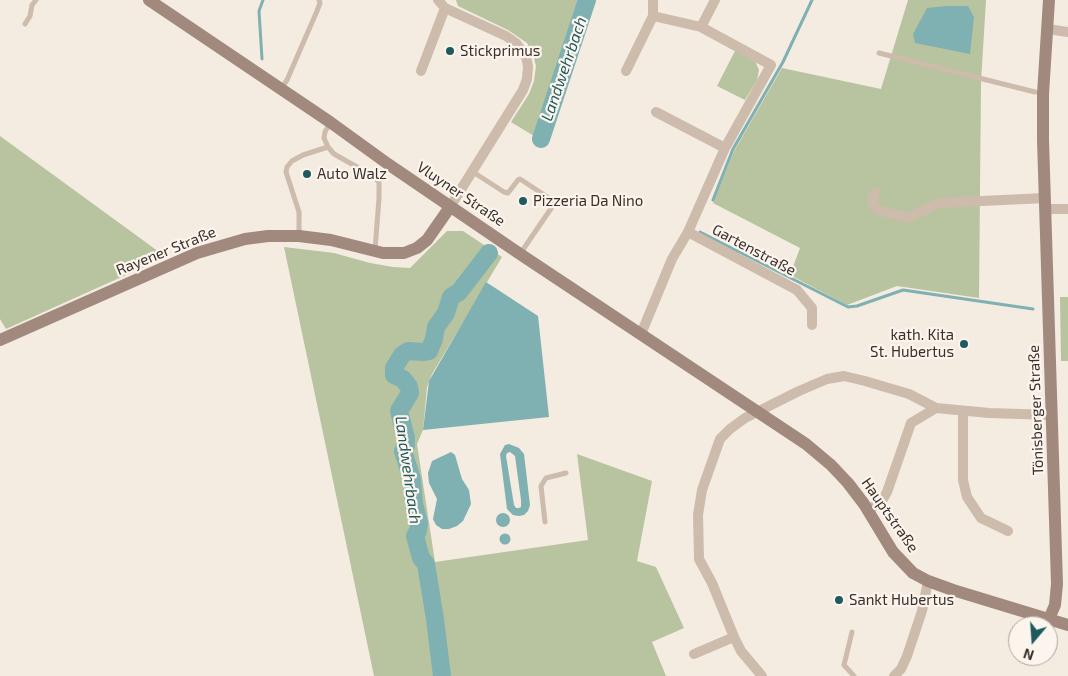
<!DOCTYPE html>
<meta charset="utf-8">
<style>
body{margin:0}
#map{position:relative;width:1068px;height:676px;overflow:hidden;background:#f4ebe1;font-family:"Exo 2",sans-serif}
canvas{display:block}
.north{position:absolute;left:1008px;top:616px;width:50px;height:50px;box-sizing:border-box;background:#fbf5ee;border:1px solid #aea6a0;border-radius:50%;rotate:198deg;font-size:14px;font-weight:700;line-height:20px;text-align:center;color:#3b302b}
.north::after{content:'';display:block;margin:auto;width:18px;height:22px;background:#1f5a5e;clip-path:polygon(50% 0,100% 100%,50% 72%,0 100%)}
</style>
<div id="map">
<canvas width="1068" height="676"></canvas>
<div class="north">N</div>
</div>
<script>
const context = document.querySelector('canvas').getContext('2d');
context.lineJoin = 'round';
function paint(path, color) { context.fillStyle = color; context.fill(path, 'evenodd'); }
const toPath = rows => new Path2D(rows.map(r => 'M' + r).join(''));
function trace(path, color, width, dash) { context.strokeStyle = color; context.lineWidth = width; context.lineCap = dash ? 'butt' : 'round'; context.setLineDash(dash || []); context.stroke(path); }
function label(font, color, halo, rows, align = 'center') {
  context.font = font + ' "Exo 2",sans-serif'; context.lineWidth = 4.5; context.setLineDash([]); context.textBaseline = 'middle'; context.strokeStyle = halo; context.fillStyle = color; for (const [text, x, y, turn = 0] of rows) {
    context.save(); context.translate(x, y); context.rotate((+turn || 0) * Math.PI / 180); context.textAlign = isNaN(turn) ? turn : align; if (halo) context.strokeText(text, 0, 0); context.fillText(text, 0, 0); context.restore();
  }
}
paint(toPath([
 [456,0,592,0,544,142,511,122,529,94,534,81,536,66,533,54,527,43,508,30,458,6],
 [908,0,986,0,981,82,979,298,897,286,847,305,790,275,800,248,713,203,734,151,782,68,881,89],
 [736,49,755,61,759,70,757,80,745,100,717,86],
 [0,136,166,257,6,329,0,319],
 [447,231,463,231,502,257,432,374,427,387,423,430,417,444,435,562,588,540,577,454,652,481,637,561,656,567,684,628,652,642,666,676,374,676,284,247,334,253,370,263,393,267,410,268],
 [1060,297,1068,297,1068,361,1061,361]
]), '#b8c4a0');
paint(toPath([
 [947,6,968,6,974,17,970,54,915,43,913,34,927,8],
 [486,282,538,316,549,417,423,430,429,381],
 [509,444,519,448,524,454,530,505,528,511,524,515,519,516,513,515,507,509,500,454,505,445],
 [510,452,515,456,521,500,521,507,519,508,516,508,514,505,506,456,507,453],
 [451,452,455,455,462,479,469,490,471,504,463,521,457,526,449,529,442,529,436,525,433,519,437,499,429,483,428,473,432,461],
 '496 520a7 7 0 1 1 14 0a7 7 0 1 1-14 0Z',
 '499.5 539a5.5 5.5 0 1 1 11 0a5.5 5.5 0 1 1-11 0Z'
]), '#7fb0b2');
trace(toPath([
 [262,59,259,11,263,0],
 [713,200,733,149,783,62,812,0],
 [700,232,848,307,857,306,903,290,1033,309]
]), '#7fb0b2', 3);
trace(toPath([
 [541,139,587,0],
 [442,676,435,619,426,564,421,558,415,536,418,531,419,523,414,504,412,479,403,451,406,446,406,438,399,411,410,393,409,387,403,379,394,375,394,368,402,355,408,351,424,352,429,351,434,339,436,327,446,313,451,297,459,292,489,253]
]), '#7fb0b2', 18);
trace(toPath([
 [25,24,30,16,32,5,36,0],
 [879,53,1035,92],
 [281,89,287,80,317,11,320,3,319,0],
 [330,123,325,132,324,138,328,147,334,154,373,176,379,182,379,198,375,250],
 [473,172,504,192,508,193,518,180,520,179,549,198,552,201,552,207,520,254],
 [299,235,299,212,286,172,287,167,292,161,303,155,328,147],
 [545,522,541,486,546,478,566,473],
 [852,632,844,665,854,676]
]), '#cdbbac', 5);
trace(toPath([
 [438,0,445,8,506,36,516,43,526,57,528,66,527,79,523,90,450,207],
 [653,16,653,0],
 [701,27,715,0],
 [1048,29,1068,32],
 [421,71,445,8],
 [626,71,653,16,701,27,771,65,725,148,688,232,672,259,641,334],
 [656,112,725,148],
 [875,193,872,201,877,210,908,218,939,203,1045,198],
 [1045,209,1068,209],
 [688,232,797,290,812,308,812,325],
 [963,411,963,480,967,497,981,518,1008,531],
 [868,511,883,499,887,492,911,423,936,408],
 [694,654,734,637],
 [762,676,741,651,734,637,712,583,699,559,698,515,702,490,720,439,730,429,745,418,799,391,827,379,844,376,865,381,909,394,936,408,989,413,1052,415],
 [894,676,901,669,907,656,922,611,928,581]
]), '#cdbbac', 10);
trace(toPath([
 [149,0,330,122,388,164,520,254,806,444,831,465,848,483,864,504,893,552,913,573,928,581,953,590,1068,625],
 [0,340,197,253,245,239,268,236,299,236,331,240,383,253,404,253,417,248,427,240,450,207],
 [1049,619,1055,605,1057,584,1043,140,1043,94,1049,0]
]), '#a18a7d', 12);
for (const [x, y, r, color] of [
 [450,51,5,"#1f5a5e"],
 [307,174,5,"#1f5a5e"],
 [523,201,5,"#1f5a5e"],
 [964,344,5,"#1f5a5e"],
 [839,600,5,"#1f5a5e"]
]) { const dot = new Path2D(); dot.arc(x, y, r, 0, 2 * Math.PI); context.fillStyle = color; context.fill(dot); trace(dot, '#fbf5ee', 2); }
label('15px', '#3b302b', '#fbf5ee', [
 ["Stickprimus",460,51],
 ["Auto Walz",317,174],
 ["Pizzeria Da Nino",533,201],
 ["kath. Kita",954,335,"right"],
 ["St. Hubertus",954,352,"right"],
 ["Sankt Hubertus",849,600]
], 'left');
label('15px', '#3b302b', '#fbf5ee', [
 ["Vluyner Straße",461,194,34],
 ["Gartenstraße",754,250,28],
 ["Rayener Straße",166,251,-22],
 ["Tönisberger Straße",1036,410,-92],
 ["Hauptstraße",890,515,55]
]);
label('italic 16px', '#1f5a5e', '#fbf5ee', [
 ["Landwehrbach",564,69,-71],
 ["Landwehrbach",408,470,82]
]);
</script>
